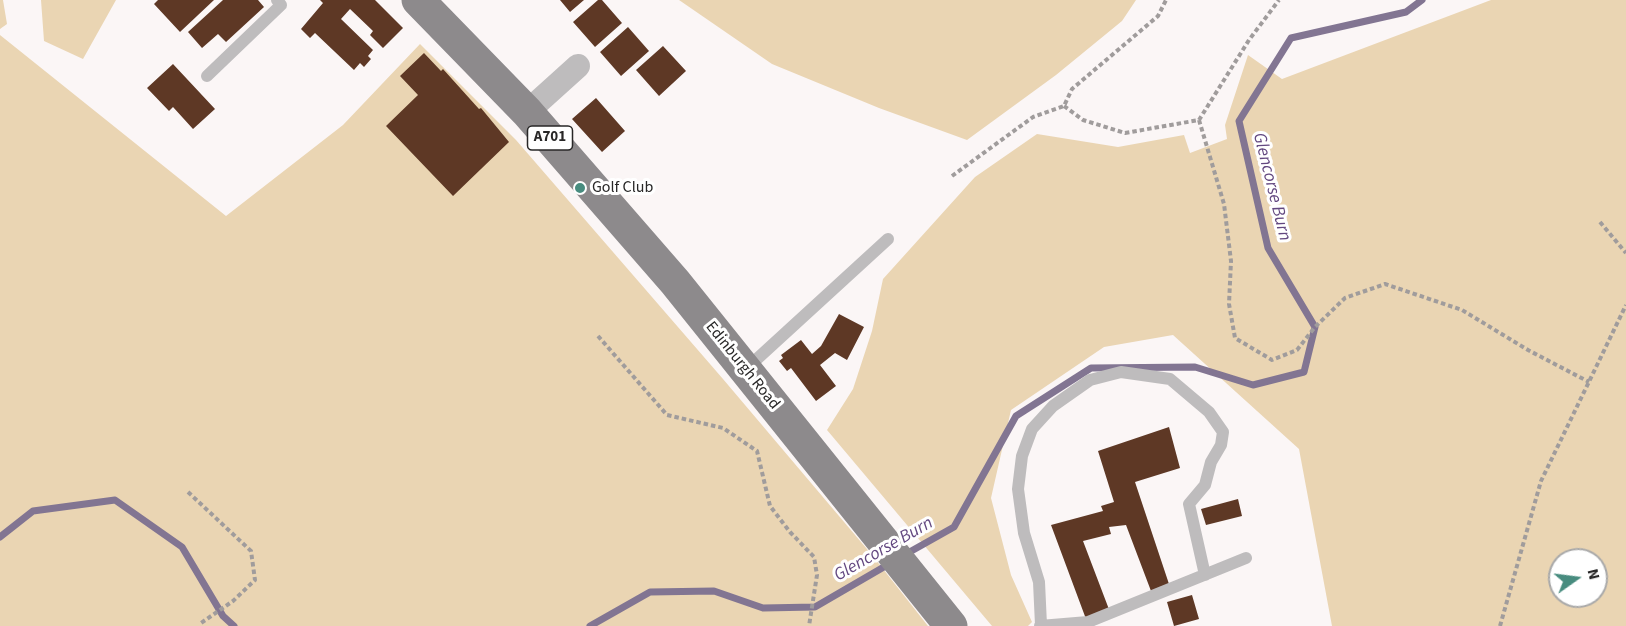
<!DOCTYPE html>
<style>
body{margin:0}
#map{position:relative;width:1626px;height:626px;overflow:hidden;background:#fbf6f6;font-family:"Source Sans 3",sans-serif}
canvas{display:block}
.north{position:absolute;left:1548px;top:548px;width:60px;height:60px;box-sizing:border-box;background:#fff;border:2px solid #a9a9a9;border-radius:50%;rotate:76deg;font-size:16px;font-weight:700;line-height:24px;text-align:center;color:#282727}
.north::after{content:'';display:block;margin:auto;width:21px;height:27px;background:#488c7f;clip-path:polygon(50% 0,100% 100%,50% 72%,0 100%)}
</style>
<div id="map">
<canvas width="1626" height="626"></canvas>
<div class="north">N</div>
</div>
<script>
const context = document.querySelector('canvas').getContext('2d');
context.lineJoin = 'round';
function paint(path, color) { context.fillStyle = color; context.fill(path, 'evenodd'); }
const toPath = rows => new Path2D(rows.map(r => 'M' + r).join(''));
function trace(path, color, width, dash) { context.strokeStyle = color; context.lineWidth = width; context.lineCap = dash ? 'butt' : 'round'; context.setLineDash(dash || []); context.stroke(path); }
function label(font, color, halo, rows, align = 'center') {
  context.font = font + ' "Source Sans 3",sans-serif'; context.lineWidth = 6; context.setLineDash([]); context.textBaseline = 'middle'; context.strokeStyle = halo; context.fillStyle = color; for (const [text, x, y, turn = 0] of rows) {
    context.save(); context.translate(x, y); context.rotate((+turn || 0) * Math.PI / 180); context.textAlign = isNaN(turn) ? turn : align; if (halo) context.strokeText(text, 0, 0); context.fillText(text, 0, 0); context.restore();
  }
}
paint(toPath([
 [0,0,3,0,7,24,0,29],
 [41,0,116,0,83,59,44,41],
 [679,0,1136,0,1122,21,1056,75,967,140,879,108,772,64],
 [1491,0,1626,0,1626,626,1332,626,1299,449,1173,335,1104,347,1011,410,991,498,1011,575,1032,622,1028,626,992,626,827,430,853,389,872,331,883,279,975,177,1037,134,1118,147,1184,135,1190,153,1227,139,1225,125,1248,55,1282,79],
 [1560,560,1596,560,1596,596,1560,596],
 [0,35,226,216,343,125,420,44,516,140,723,379,872,555,928,626,0,626]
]), '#ead5b3');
trace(toPath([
 [0,537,33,511,115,500,182,547,223,616,234,626],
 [906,554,954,527,1016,416,1091,368,1195,367,1253,385,1304,372,1315,327,1268,248,1239,121,1291,38,1406,12,1422,0],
 [590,626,650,592,714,591,763,608,815,607,889,564]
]), '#827592', 7);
paint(toPath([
 [158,0,214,0,180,32,154,4],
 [223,0,258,0,264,7,226,42,218,34,202,48,188,32],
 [320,0,375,0,403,28,383,48,370,35,373,31,350,9,341,19,373,50,368,56,371,59,364,67,360,63,354,70,315,33,310,38,301,29,323,3],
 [560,0,584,0,570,12],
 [598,0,602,0,622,23,595,47,573,22],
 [628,27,649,51,621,76,600,52],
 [663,46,686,71,659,96,636,70],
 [424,53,441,71,443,69,479,109,481,108,509,142,453,196,386,126,418,95,400,76],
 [173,64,215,109,193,129,173,107,169,111,147,88],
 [596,98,625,131,602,152,572,119],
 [839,314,864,327,847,360,835,353,820,365,836,386,816,401,791,368,787,371,779,361,783,358,781,355,801,340,812,354,821,346],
 [1169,427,1180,468,1135,482,1170,587,1151,591,1126,525,1109,527,1111,534,1083,541,1110,612,1086,619,1051,525,1103,511,1101,506,1114,502,1098,451],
 [1238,499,1242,516,1206,525,1201,509],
 [1192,595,1199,619,1174,626,1167,602]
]), '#5e3825');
trace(toPath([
 [1064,106,1083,120,1125,133,1199,120,1249,40,1279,0],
 [1199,120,1224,204,1231,261,1229,304,1235,338,1272,360,1297,350,1315,327,1345,298,1385,284,1462,310,1528,350,1589,382],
 [952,176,1033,117,1064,106,1072,89,1158,16,1166,0],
 [1600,222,1626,253],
 [598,336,667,415,723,428,757,451,770,506,790,532,814,557,817,575,809,626],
 [188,492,251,551,255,580,233,601,201,623],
 [1500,626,1541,481,1626,305]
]), '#a09c9c', 4, [4.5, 3]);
trace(toPath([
 [207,76,281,5,277,0],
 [746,369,888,239],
 [1041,625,1039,582,1024,533,1018,489,1022,456,1032,429,1053,406,1090,380,1121,372,1170,379,1209,412,1223,432,1221,445,1211,462,1205,485,1189,504,1205,575],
 [1040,626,1088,622,1246,558]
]), '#bebcbd', 12);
trace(toPath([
 [527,112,578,66]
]), '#bebcbd', 24);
trace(toPath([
 [418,0,527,112,675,282,951,626]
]), '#8d8a8c', 33);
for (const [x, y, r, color] of [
 [580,188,6,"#488c7f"]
]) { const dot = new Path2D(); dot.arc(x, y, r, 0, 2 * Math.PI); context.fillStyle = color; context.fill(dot); trace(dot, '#fff', 2); }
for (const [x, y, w] of [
 [550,138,45]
]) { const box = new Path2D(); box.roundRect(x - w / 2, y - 12, w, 24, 4.5); context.fillStyle = '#fff'; context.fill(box); trace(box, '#282727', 1.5); }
label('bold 15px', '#282727', null, [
 ["A701",550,138]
]);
label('16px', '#282727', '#fff', [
 ["Golf Club",592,188]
], 'left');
label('16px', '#282727', '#fff', [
 ["Edinburgh Road",742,366,51]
]);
label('italic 18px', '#634880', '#fff', [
 ["Glencorse Burn",1271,187,76],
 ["Glencorse Burn",884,550,-30]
]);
</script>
